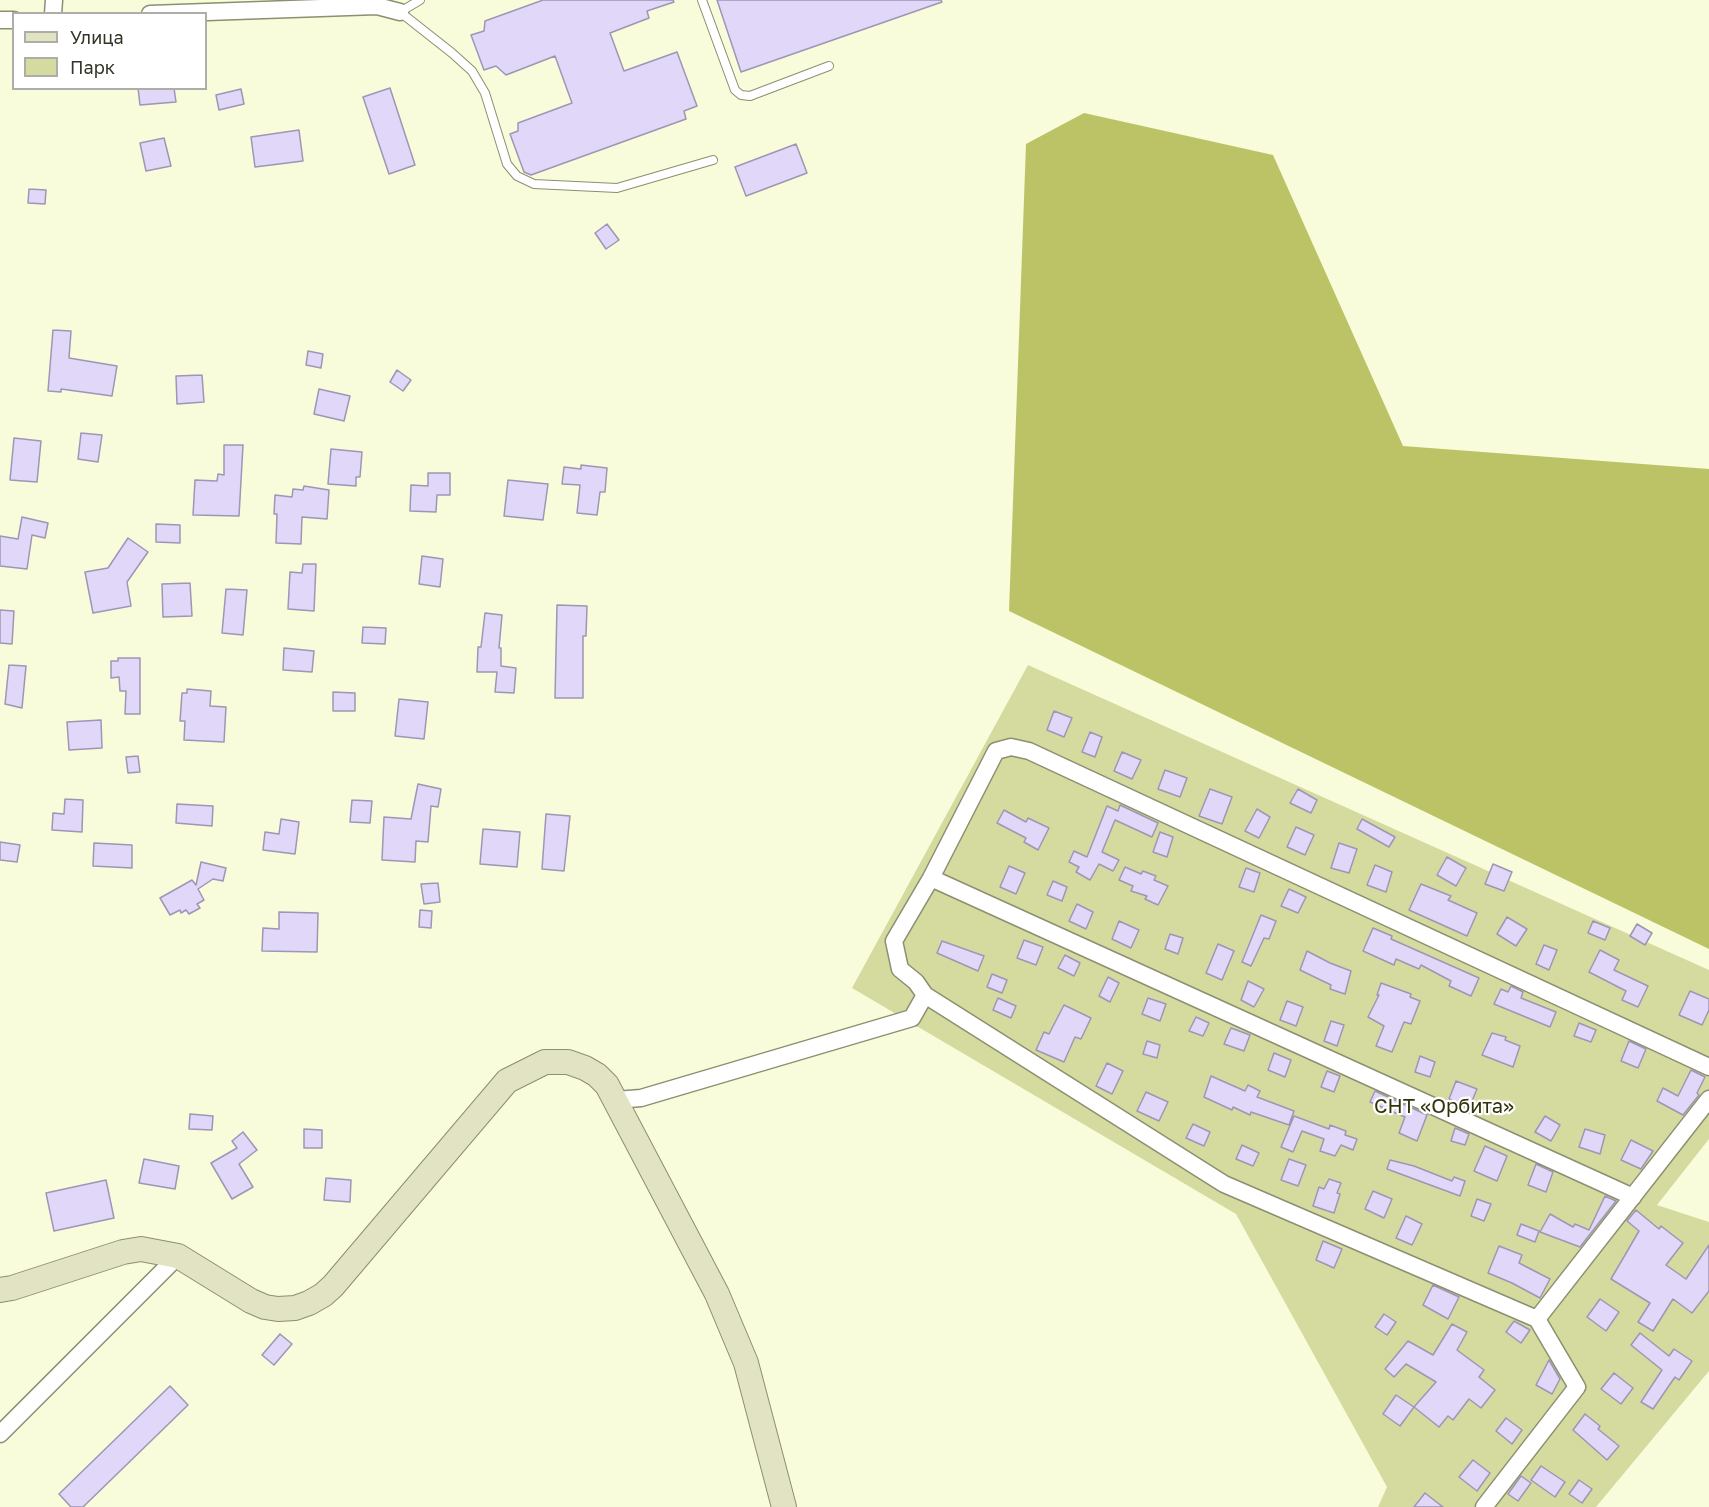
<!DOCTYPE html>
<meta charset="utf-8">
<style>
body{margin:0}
#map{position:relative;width:1709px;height:1507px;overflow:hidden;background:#f8fcda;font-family:"Golos Text",sans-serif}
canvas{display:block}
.legend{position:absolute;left:12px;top:12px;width:195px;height:78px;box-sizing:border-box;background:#fff;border:2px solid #aeaea9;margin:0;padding:8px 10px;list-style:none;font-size:18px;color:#343528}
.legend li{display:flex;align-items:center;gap:12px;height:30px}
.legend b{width:30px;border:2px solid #aeaea9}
</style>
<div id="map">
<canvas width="1709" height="1507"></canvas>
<ul class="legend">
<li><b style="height:8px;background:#e1e3c3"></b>Улица</li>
<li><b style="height:16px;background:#d5db9f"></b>Парк</li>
</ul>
</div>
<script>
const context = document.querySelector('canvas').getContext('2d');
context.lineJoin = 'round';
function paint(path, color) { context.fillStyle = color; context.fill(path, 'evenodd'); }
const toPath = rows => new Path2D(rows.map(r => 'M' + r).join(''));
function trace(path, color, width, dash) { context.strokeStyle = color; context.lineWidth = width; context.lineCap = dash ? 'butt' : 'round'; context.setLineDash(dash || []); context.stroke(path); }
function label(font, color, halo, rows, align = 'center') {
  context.font = font + ' "Golos Text",sans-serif'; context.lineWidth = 4.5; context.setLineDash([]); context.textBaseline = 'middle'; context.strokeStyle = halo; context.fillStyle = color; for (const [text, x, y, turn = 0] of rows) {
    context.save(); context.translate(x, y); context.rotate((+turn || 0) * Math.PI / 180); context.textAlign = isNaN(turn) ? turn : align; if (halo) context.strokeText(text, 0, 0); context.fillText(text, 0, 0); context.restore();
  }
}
paint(toPath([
 [1028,665,1709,970,1709,1139,1657,1205,1709,1222,1709,1371,1596,1507,1378,1507,1387,1487,1236,1214,852,988]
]), '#d5db9f');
paint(toPath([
 [1084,113,1273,155,1403,446,1709,469,1709,949,1009,611,1026,144]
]), '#bcc367');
const building = toPath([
 [543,0,673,0,674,2,647,11,649,18,610,33,624,71,677,52,697,106,684,111,686,119,531,175,524,172,510,134,518,131,518,123,572,103,555,56,506,75,496,66,484,70,471,35,484,31,485,21,543,0],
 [717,0,941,0,942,2,741,72,717,0],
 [138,88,174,88,176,102,140,105,138,88],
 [390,88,415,165,389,174,363,97,390,88],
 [241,89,244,104,219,110,216,95,241,89],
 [299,130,303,161,255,167,251,137,299,130],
 [164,138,171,166,146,171,140,143,164,138],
 [796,144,807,173,746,196,735,167,796,144],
 [29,189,46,190,45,204,28,203,29,189],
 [607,224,619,240,606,249,595,233,607,224],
 [53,330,71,331,69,358,117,366,112,396,61,389,61,392,48,391,53,330],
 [308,351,323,354,321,368,306,365,308,351],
 [397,370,411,380,403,391,390,382,397,370],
 [202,375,204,402,177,404,176,376,202,375],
 [319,389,350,396,344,421,314,414,319,389],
 [81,433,102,435,98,462,78,459,81,433],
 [14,438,41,441,37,482,10,480,14,438],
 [224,445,243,445,239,516,193,515,195,480,217,481,218,474,224,475,224,445],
 [331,449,362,452,360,477,356,477,356,486,328,484,331,449],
 [581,465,607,468,605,492,600,492,597,515,577,513,580,485,562,484,564,467,581,469,581,465],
 [428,473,450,473,450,495,437,495,436,512,410,511,411,485,428,486,428,473],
 [508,480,548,484,543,520,504,516,508,480],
 [304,486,329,490,327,519,302,517,301,544,276,543,277,514,274,514,275,495,292,497,293,489,303,490,304,486],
 [22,517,48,523,45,538,32,535,27,569,0,566,0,536,18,539,22,517],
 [156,524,180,525,180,543,156,542,156,524],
 [128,538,148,552,127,582,131,606,93,613,85,572,108,568,128,538],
 [422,556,443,559,440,587,419,584,422,556],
 [303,564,316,564,314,611,288,609,290,572,302,573,303,564],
 [190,583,192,616,163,617,162,584,190,583],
 [226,589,247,590,243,635,222,633,226,589],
 [557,605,587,606,586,636,583,636,583,698,555,698,557,605],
 [0,610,14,611,12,644,0,643,0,610],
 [485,613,502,615,499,648,501,648,501,666,516,668,514,693,495,692,497,672,477,672,478,647,481,647,485,613],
 [363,627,386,628,385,644,362,643,363,627],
 [284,648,314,651,312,672,283,670,284,648],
 [118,658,140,658,140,714,125,714,126,691,120,691,119,677,111,678,111,661,118,661,118,658],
 [9,665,26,666,22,708,5,704,9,665],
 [187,689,211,691,210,706,226,707,224,742,184,740,185,721,180,721,182,693,187,693,187,689],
 [333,692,355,693,355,711,333,711,333,692],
 [399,699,428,702,424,739,395,736,399,699],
 [1054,711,1072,718,1064,737,1047,730,1054,711],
 [101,720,102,748,69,750,67,722,101,720],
 [1090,732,1102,737,1095,757,1082,752,1090,732],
 [1122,752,1141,760,1132,779,1114,771,1122,752],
 [138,756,140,772,128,773,126,757,138,756],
 [1165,770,1187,778,1180,797,1158,789,1165,770],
 [418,784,441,789,438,807,431,806,428,842,416,841,415,862,382,860,384,817,411,819,418,784],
 [1210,789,1232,797,1222,824,1199,816,1210,789],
 [1298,789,1317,800,1311,813,1290,803,1298,789],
 [65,799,83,800,82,832,52,830,53,813,64,814,65,799],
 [352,800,372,801,370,823,350,822,352,800],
 [177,804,213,806,212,826,176,823,177,804],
 [1120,805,1158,823,1152,837,1115,820,1102,852,1119,860,1113,871,1099,864,1090,880,1076,872,1079,867,1069,862,1074,851,1087,857,1107,806,1118,811,1120,805],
 [1257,809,1270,817,1259,838,1245,831,1257,809],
 [1004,810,1026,822,1028,818,1049,828,1038,850,1024,842,1026,838,997,823,1004,810],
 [546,814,570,816,564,871,542,869,546,814],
 [281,819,299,822,295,854,263,850,265,832,279,834,281,819],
 [1362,819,1395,837,1389,847,1357,829,1362,819],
 [1296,827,1314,835,1305,855,1287,847,1296,827],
 [483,829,520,832,517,867,480,864,483,829],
 [1160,832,1173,837,1167,857,1153,852,1160,832],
 [0,842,20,845,17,862,0,860,0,842],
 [94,843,132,845,132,868,93,866,94,843],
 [1339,843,1357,849,1349,873,1331,868,1339,843],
 [1447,857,1466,868,1456,886,1437,875,1447,857],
 [201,862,226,868,223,881,213,879,198,889,204,900,197,904,200,908,189,914,186,910,181,913,180,910,170,915,160,898,192,880,196,885,201,862],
 [1493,864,1512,872,1504,891,1485,884,1493,864],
 [1375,865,1392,872,1386,892,1367,885,1375,865],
 [1009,866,1025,873,1016,894,1000,887,1009,866],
 [1125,867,1141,874,1143,871,1156,876,1154,880,1168,886,1158,905,1145,899,1147,896,1131,891,1133,886,1119,880,1125,867],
 [1246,868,1260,873,1254,892,1239,887,1246,868],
 [1053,881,1067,887,1062,901,1047,895,1053,881],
 [438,883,440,902,424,904,421,884,438,883],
 [1421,884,1451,896,1448,900,1477,913,1467,936,1409,910,1421,884],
 [1289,889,1306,897,1298,913,1281,906,1289,889],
 [1077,904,1093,912,1086,929,1069,921,1077,904],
 [420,910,432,911,431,928,419,927,420,910],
 [279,912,318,913,317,952,262,951,263,928,279,929,279,912],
 [1261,915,1276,921,1269,939,1264,938,1251,966,1242,962,1261,915],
 [1507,917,1527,929,1516,946,1497,934,1507,917],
 [1119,921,1139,930,1131,948,1112,939,1119,921],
 [1593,921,1610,928,1605,940,1588,933,1593,921],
 [1637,924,1652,933,1645,945,1630,936,1637,924],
 [1373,928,1392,936,1391,939,1479,978,1471,996,1449,986,1451,981,1421,965,1419,969,1396,959,1394,965,1363,951,1373,928],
 [1170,934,1183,938,1178,954,1165,949,1170,934],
 [1024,940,1043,947,1036,965,1017,958,1024,940],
 [942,941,984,956,978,971,937,953,942,941],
 [1218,944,1234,951,1222,980,1206,973,1218,944],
 [1544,945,1557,950,1549,970,1536,964,1544,945],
 [1600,950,1619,960,1614,970,1648,986,1638,1007,1622,1000,1626,991,1589,972,1600,950],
 [1307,951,1330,963,1351,971,1345,994,1330,989,1331,985,1300,970,1307,951],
 [1065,955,1080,963,1074,976,1058,968,1065,955],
 [992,974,1007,980,1002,993,987,987,992,974],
 [1108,977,1119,983,1110,1002,1099,996,1108,977],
 [1248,981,1264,989,1254,1007,1241,1000,1248,981],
 [1381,983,1411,994,1410,997,1420,1001,1411,1024,1404,1022,1392,1052,1376,1046,1384,1026,1368,1017,1379,995,1377,995,1381,983],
 [1511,986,1523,992,1521,998,1556,1012,1550,1027,1494,1004,1501,989,1508,992,1511,986],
 [1690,991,1709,999,1709,1010,1702,1025,1679,1015,1690,991],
 [998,998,1016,1006,1011,1018,993,1010,998,998],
 [1148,998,1166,1004,1160,1021,1142,1014,1148,998],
 [1287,1001,1303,1007,1296,1026,1280,1020,1287,1001],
 [1064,1005,1091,1018,1081,1039,1075,1037,1064,1062,1036,1050,1044,1032,1049,1034,1064,1005],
 [1196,1017,1209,1023,1203,1036,1189,1031,1196,1017],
 [1331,1021,1344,1025,1337,1046,1324,1041,1331,1021],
 [1579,1023,1596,1030,1591,1042,1574,1036,1579,1023],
 [1231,1028,1250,1035,1244,1051,1224,1044,1231,1028],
 [1492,1033,1506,1037,1505,1040,1520,1046,1513,1067,1482,1055,1492,1033],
 [1147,1041,1160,1045,1157,1058,1143,1054,1147,1041],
 [1629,1041,1646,1049,1638,1068,1621,1061,1629,1041],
 [1274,1053,1291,1060,1285,1077,1268,1070,1274,1053],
 [1420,1056,1435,1062,1430,1077,1415,1072,1420,1056],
 [1107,1063,1123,1071,1112,1094,1096,1086,1107,1063],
 [1691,1070,1705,1077,1697,1093,1699,1095,1683,1115,1657,1101,1663,1088,1678,1096,1691,1070],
 [1327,1071,1340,1076,1334,1092,1321,1087,1327,1071],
 [1211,1076,1245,1091,1248,1085,1260,1091,1257,1097,1294,1111,1289,1125,1251,1112,1250,1115,1233,1107,1232,1110,1204,1097,1211,1076],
 [1456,1081,1477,1089,1469,1108,1449,1099,1456,1081],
 [1375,1091,1427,1115,1417,1141,1399,1133,1405,1117,1370,1102,1375,1091],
 [1146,1092,1168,1102,1159,1121,1137,1111,1146,1092],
 [190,1114,213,1116,212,1130,189,1129,190,1114],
 [1294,1116,1329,1129,1330,1125,1346,1131,1345,1135,1357,1139,1353,1150,1341,1145,1335,1156,1320,1151,1324,1139,1302,1131,1293,1152,1281,1147,1294,1116],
 [1545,1116,1560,1125,1551,1141,1535,1132,1545,1116],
 [1193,1124,1210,1132,1204,1146,1186,1138,1193,1124],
 [1455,1128,1469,1134,1465,1145,1451,1141,1455,1128],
 [304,1129,322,1130,322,1148,304,1148,304,1129],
 [1585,1129,1605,1135,1600,1154,1579,1147,1585,1129],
 [243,1132,257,1150,239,1164,253,1187,232,1199,211,1163,237,1148,232,1141,243,1132],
 [1631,1140,1653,1151,1641,1169,1621,1160,1631,1140],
 [1242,1145,1259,1153,1253,1166,1236,1159,1242,1145],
 [1485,1146,1507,1156,1497,1181,1474,1171,1485,1146],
 [144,1159,179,1166,175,1189,139,1183,144,1159],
 [1289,1159,1306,1165,1298,1186,1281,1180,1289,1159],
 [1390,1160,1414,1166,1452,1181,1454,1177,1465,1181,1460,1196,1387,1169,1390,1160],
 [1536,1164,1553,1172,1546,1192,1528,1185,1536,1164],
 [326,1178,351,1180,350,1202,324,1200,326,1178],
 [1329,1179,1341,1183,1337,1193,1340,1194,1334,1213,1313,1206,1319,1187,1324,1189,1329,1179],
 [106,1180,114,1218,54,1231,46,1193,106,1180],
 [1373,1191,1392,1199,1384,1218,1365,1209,1373,1191],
 [1605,1196,1616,1201,1580,1247,1540,1232,1550,1214,1573,1227,1575,1224,1589,1230,1605,1196],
 [1477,1199,1491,1204,1484,1221,1471,1216,1477,1199],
 [1636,1210,1659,1229,1661,1226,1683,1243,1666,1265,1686,1279,1709,1245,1709,1291,1692,1313,1673,1299,1653,1331,1638,1322,1650,1303,1611,1279,1639,1231,1627,1221,1636,1210],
 [1406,1216,1422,1224,1412,1245,1396,1238,1406,1216],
 [1521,1224,1539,1231,1535,1242,1517,1235,1521,1224],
 [1323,1241,1342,1249,1334,1268,1316,1260,1323,1241],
 [1499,1246,1522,1255,1519,1263,1550,1279,1540,1298,1512,1283,1488,1273,1499,1246],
 [1433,1285,1459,1297,1448,1319,1423,1305,1433,1285],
 [1600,1299,1619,1312,1606,1331,1587,1317,1600,1299],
 [1384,1314,1396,1322,1387,1335,1375,1327,1384,1314],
 [1514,1321,1530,1330,1521,1343,1506,1332,1514,1321],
 [1452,1324,1467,1332,1457,1350,1484,1370,1479,1377,1495,1390,1481,1408,1469,1399,1453,1420,1448,1416,1439,1427,1414,1407,1436,1382,1406,1364,1394,1377,1385,1369,1408,1341,1433,1355,1452,1324],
 [1640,1333,1669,1356,1674,1349,1692,1361,1679,1380,1675,1377,1653,1409,1641,1402,1662,1370,1631,1345,1640,1333],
 [280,1334,292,1344,274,1365,262,1355,280,1334],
 [1549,1360,1560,1379,1552,1394,1536,1385,1549,1360],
 [1614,1373,1633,1388,1621,1404,1601,1389,1614,1373],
 [170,1386,188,1405,83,1507,71,1507,59,1494,170,1386],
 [1396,1395,1414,1407,1400,1426,1383,1414,1396,1395],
 [1585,1414,1600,1426,1598,1429,1619,1446,1607,1460,1573,1430,1585,1414],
 [1506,1418,1522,1430,1512,1444,1496,1431,1506,1418],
 [1473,1460,1490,1473,1477,1491,1459,1477,1473,1460],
 [1541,1466,1565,1482,1555,1497,1531,1480,1541,1466],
 [1521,1476,1531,1483,1518,1501,1508,1494,1521,1476],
 [1579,1480,1592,1489,1582,1503,1569,1494,1579,1480],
 [1425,1493,1443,1507,1414,1507,1425,1493]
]);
paint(building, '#e0d7f9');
trace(building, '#9e96b4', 1.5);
const lane = toPath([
 [420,0,400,12,452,53,472,71,485,93,507,164,517,176,534,184,617,188,713,160],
 [702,0,735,90,741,95,750,96,829,66]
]);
const street = toPath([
 [53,14,54,0],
 [150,14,377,6,400,12],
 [0,20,14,20],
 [931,878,1633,1197],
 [1709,1067,1029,751,1011,747,996,751,931,878,894,941,900,969,916,982,925,995,1224,1184,1537,1319,1709,1099],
 [616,1100,641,1098,912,1018,925,995],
 [0,1434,178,1256],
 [1484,1507,1577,1387,1537,1319]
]);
const secondary = toPath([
 [0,1290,12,1288,123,1252,141,1249,178,1256,251,1301,265,1307,278,1309,295,1308,309,1303,323,1295,333,1286,507,1081,545,1062,568,1062,585,1068,597,1075,607,1085,717,1294,746,1363,784,1507]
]);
trace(lane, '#8c8f70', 10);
trace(street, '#8c8f70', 19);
trace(secondary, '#8c8f70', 26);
trace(lane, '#fff', 8);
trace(street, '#fff', 16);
trace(secondary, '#e1e3c3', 24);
label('20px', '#31330b', '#fff', [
 ["СНТ «Орбита»",1444,1107]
]);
</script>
